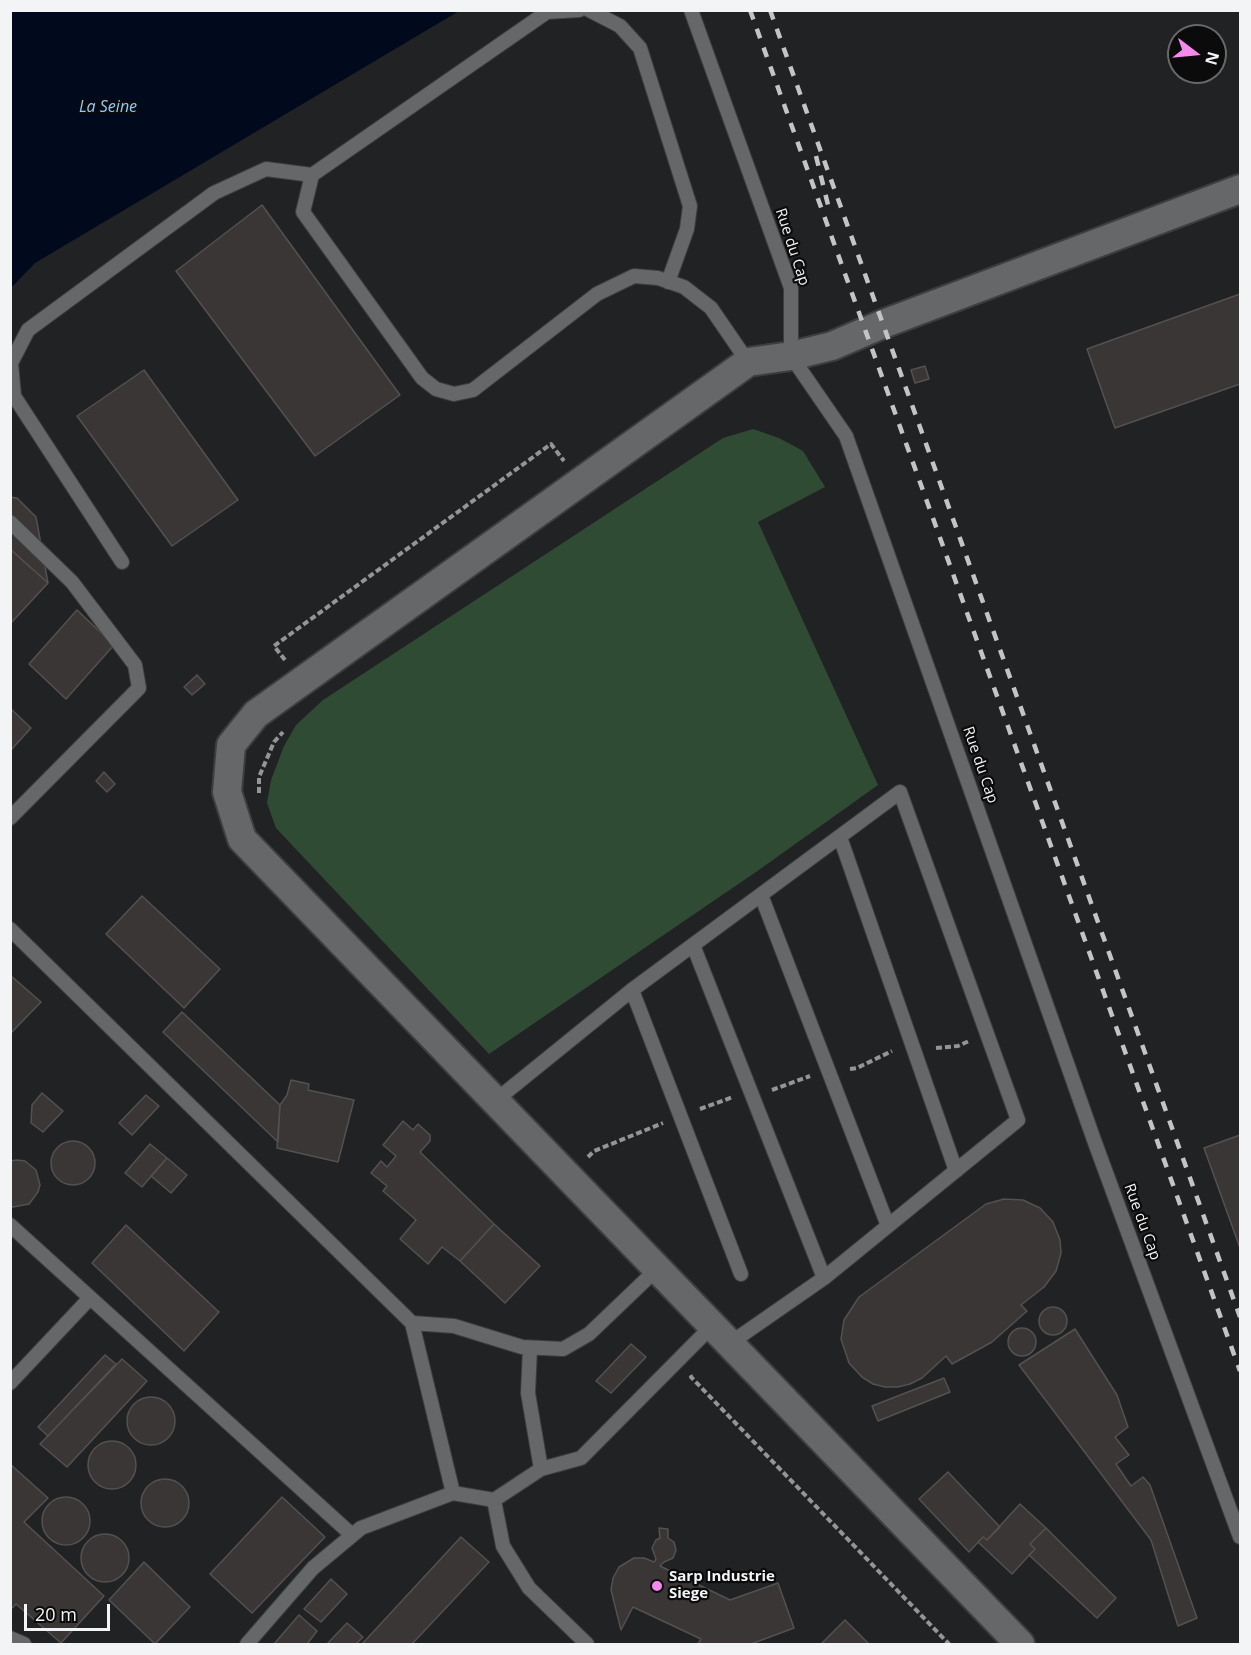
<!DOCTYPE html>
<style>
body{margin:0}
#map{position:relative;width:1251px;height:1655px;overflow:hidden;background:#212224;font-family:"Open Sans",sans-serif}
canvas{display:block}
.frame{position:absolute;inset:0;border:12px solid #f3f4f6;pointer-events:none}
.north{position:absolute;left:1167px;top:24px;width:60px;height:60px;box-sizing:border-box;background:#0b0b0c;border:2px solid #68686a;border-radius:50%;rotate:106deg;font-size:16px;font-weight:700;line-height:24px;text-align:center;color:#f3f4f6}
.north::after{content:'';display:block;margin:auto;width:21px;height:27px;background:#f589ee;clip-path:polygon(50% 0,100% 100%,50% 72%,0 100%)}
.scale{position:absolute;left:24px;top:1604px;width:86px;height:27px;box-sizing:border-box;border:3px solid #f3f4f6;border-top:0;padding-left:8px;font-size:18px;line-height:21px;white-space:nowrap;color:#f3f4f6;-webkit-text-stroke:4px #0b0b0c;paint-order:stroke}
</style>
<div id="map">
<canvas width="1251" height="1655"></canvas>
<div class="frame"></div>
<div class="north">N</div>
<div class="scale">20 m</div>
</div>
<script>
const context = document.querySelector('canvas').getContext('2d');
context.lineJoin = 'round';
function paint(path, color) { context.fillStyle = color; context.fill(path, 'evenodd'); }
const toPath = rows => new Path2D(rows.map(r => 'M' + r).join(''));
function trace(path, color, width, dash) { context.strokeStyle = color; context.lineWidth = width; context.lineCap = dash ? 'butt' : 'round'; context.setLineDash(dash || []); context.stroke(path); }
function label(font, color, halo, rows, align = 'center') {
  context.font = font + ' "Open Sans",sans-serif'; context.lineWidth = 4.5; context.setLineDash([]); context.textBaseline = 'middle'; context.strokeStyle = halo; context.fillStyle = color; for (const [text, x, y, turn = 0] of rows) {
    context.save(); context.translate(x, y); context.rotate((+turn || 0) * Math.PI / 180); context.textAlign = isNaN(turn) ? turn : align; if (halo) context.strokeText(text, 0, 0); context.fillText(text, 0, 0); context.restore();
  }
}
paint(toPath([
 [753,429,779,438,803,451,825,487,758,522,878,785,756,872,489,1054,276,828,267,803,271,780,284,746,296,725,323,700,723,438]
]), '#304b34');
paint(toPath([
 [11,10,459,10,459,11,35,263,11,288]
]), '#000a1c');
const building = toPath([
 [262,205,400,395,315,456,176,271,262,205],
 [1240,294,1240,384,1115,428,1087,349,1240,294],
 [925,366,929,379,915,383,911,370,925,366],
 [144,370,238,500,172,546,77,416,144,370],
 [10,497,17,498,36,517,48,583,10,549,10,497],
 [10,549,48,583,10,624,10,549],
 [77,610,114,645,66,699,29,664,77,610],
 [197,675,205,684,192,695,184,687,197,675],
 [10,708,31,728,10,751,10,708],
 [104,772,115,784,107,792,96,781,104,772],
 [142,896,220,969,184,1008,106,934,142,896],
 [10,975,41,1002,10,1034,10,975],
 [182,1012,280,1105,278,1142,163,1032,182,1012],
 [291,1080,309,1084,308,1090,354,1100,338,1162,277,1148,280,1105,287,1095,291,1080],
 [42,1093,63,1111,43,1132,31,1123,32,1105,42,1093],
 [146,1095,159,1106,132,1135,119,1123,146,1095],
 [403,1121,413,1130,418,1124,430,1135,430,1141,420,1152,494,1224,460,1261,442,1247,428,1264,400,1239,416,1220,383,1191,387,1186,371,1173,381,1161,387,1167,396,1156,383,1145,403,1121],
 [1240,1135,1240,1248,1204,1148,1240,1135],
 '51 1163a22 22 0 1 1 44 0a22 22 0 1 1-44 0Z',
 [150,1144,167,1158,142,1187,125,1173,150,1144],
 [167,1158,187,1175,171,1193,151,1176,167,1158],
 [17,1160,25,1161,36,1170,40,1185,38,1192,29,1204,13,1207,10,1206,10,1161,17,1160],
 [1004,1199,1023,1200,1040,1208,1053,1222,1060,1240,1061,1253,1056,1271,1044,1287,1021,1305,1027,1311,992,1342,952,1364,946,1356,922,1378,910,1384,898,1387,885,1387,873,1384,862,1377,849,1363,841,1339,844,1320,859,1297,986,1204,1004,1199],
 [494,1224,540,1266,505,1303,460,1261,494,1224],
 [126,1225,219,1312,184,1351,92,1263,126,1225],
 '1039 1321a14 14 0 1 1 28 0a14 14 0 1 1-28 0Z',
 '1008 1342a14 14 0 1 1 28 0a14 14 0 1 1-28 0Z',
 [1075,1329,1117,1395,1128,1427,1115,1437,1129,1455,1116,1464,1131,1486,1143,1477,1150,1485,1197,1618,1178,1626,1151,1540,1019,1365,1075,1329],
 [631,1344,646,1357,611,1393,596,1381,631,1344],
 [105,1355,116,1364,48,1436,38,1427,105,1355],
 [122,1359,147,1381,67,1467,40,1444,122,1359],
 [944,1378,950,1392,878,1421,872,1406,944,1378],
 '127 1421a24 24 0 1 1 48 0a24 24 0 1 1-48 0Z',
 '88 1465a24 24 0 1 1 48 0a24 24 0 1 1-48 0Z',
 [10,1464,48,1498,24,1522,104,1596,61,1643,16,1604,10,1610,10,1464],
 [948,1472,1000,1527,987,1540,983,1537,969,1552,919,1499,948,1472],
 '141 1503a24 24 0 1 1 48 0a24 24 0 1 1-48 0Z',
 [282,1497,325,1537,252,1613,210,1574,282,1497],
 '42 1521a24 24 0 1 1 48 0a24 24 0 1 1-48 0Z',
 [1020,1504,1046,1528,1030,1544,1035,1549,1012,1574,978,1542,983,1537,987,1540,1020,1504],
 [659,1528,668,1529,668,1538,674,1542,676,1550,673,1558,664,1562,660,1566,730,1600,778,1583,794,1628,751,1644,698,1644,701,1639,633,1607,621,1630,611,1590,613,1578,619,1567,634,1558,644,1558,654,1562,656,1559,652,1548,656,1540,660,1538,659,1528],
 [1046,1528,1116,1598,1097,1618,1029,1555,1035,1549,1030,1544,1046,1528],
 '81 1558a24 24 0 1 1 48 0a24 24 0 1 1-48 0Z',
 [461,1537,489,1562,412,1644,362,1644,461,1537],
 [144,1562,190,1607,155,1644,109,1600,144,1562],
 [331,1579,347,1594,321,1622,304,1609,331,1579],
 [299,1615,317,1631,307,1644,274,1644,299,1615],
 [845,1620,869,1644,821,1644,845,1620],
 [347,1623,363,1637,356,1644,327,1644,347,1623]
]);
paint(building, '#393635');
trace(building, '#545150', 1.5);
const lane = toPath([
 [579,10,547,12,312,175,303,212,422,378,436,389,454,394,473,390,597,294,634,276,658,278,684,287,711,308,748,362],
 [589,10,620,26,640,48,690,206,687,229,668,282],
 [691,10,791,288,791,356,846,436,1094,1140,1240,1537],
 [10,522,72,582,135,665,139,688,10,818],
 [122,562,14,396,11,363,28,330,214,193,266,169,312,175],
 [840,837,956,1171],
 [761,895,888,1226],
 [10,929,412,1323,453,1493],
 [693,945,824,1278],
 [632,990,741,1274],
 [495,1101,632,990,900,792,1018,1120,824,1278,729,1344],
 [10,1225,352,1535],
 [412,1323,454,1326,522,1347,563,1349,589,1334,657,1269],
 [530,1348,528,1393,541,1469],
 [10,1383,90,1298],
 [494,1500,503,1546,529,1588,587,1644],
 [10,1638,24,1644],
 [247,1644,313,1568,361,1528,453,1493,494,1500,541,1469,581,1458,712,1326]
]);
const street = toPath([
 [1020,1644,242,839,227,792,231,745,256,714,748,362,791,356,832,346,883,324,1240,189]
]);
trace(lane, '#3d3e40', 16);
trace(street, '#3d3e40', 32);
trace(toPath([
 [285,660,274,646,551,444,564,461],
 [259,793,259,777,274,742,283,732],
 [936,1048,958,1046,969,1041],
 [850,1069,857,1068,892,1051],
 [772,1090,810,1076],
 [700,1109,733,1097],
 [588,1157,594,1151,663,1123],
 [693,1376,691,1377,949,1644]
]), '#949597', 4, [6, 3]);
trace(lane, '#656769', 14);
trace(street, '#656769', 28);
trace(toPath([
 [750,10,1240,1371],
 [770,10,1240,1317],
 [816,156,829,209]
]), '#c3c4c6', 4.5, [10, 10]);
for (const [x, y, r, color] of [
 [657,1586,6,"#f589ee"]
]) { const dot = new Path2D(); dot.arc(x, y, r, 0, 2 * Math.PI); context.fillStyle = color; context.fill(dot); trace(dot, '#0b0b0c', 2); }
label('15px', '#f3f4f6', '#0b0b0c', [
 ["Rue du Cap",792,247,72],
 ["Rue du Cap",980,765,71],
 ["Rue du Cap",1142,1222,70]
]);
label('bold 15px', '#f3f4f6', '#0b0b0c', [
 ["Sarp Industrie",669,1577],
 ["Siege",669,1594]
], 'left');
label('italic 16px', '#90c9fc', '#0b0b0c', [
 ["La Seine",108,107]
]);
</script>
